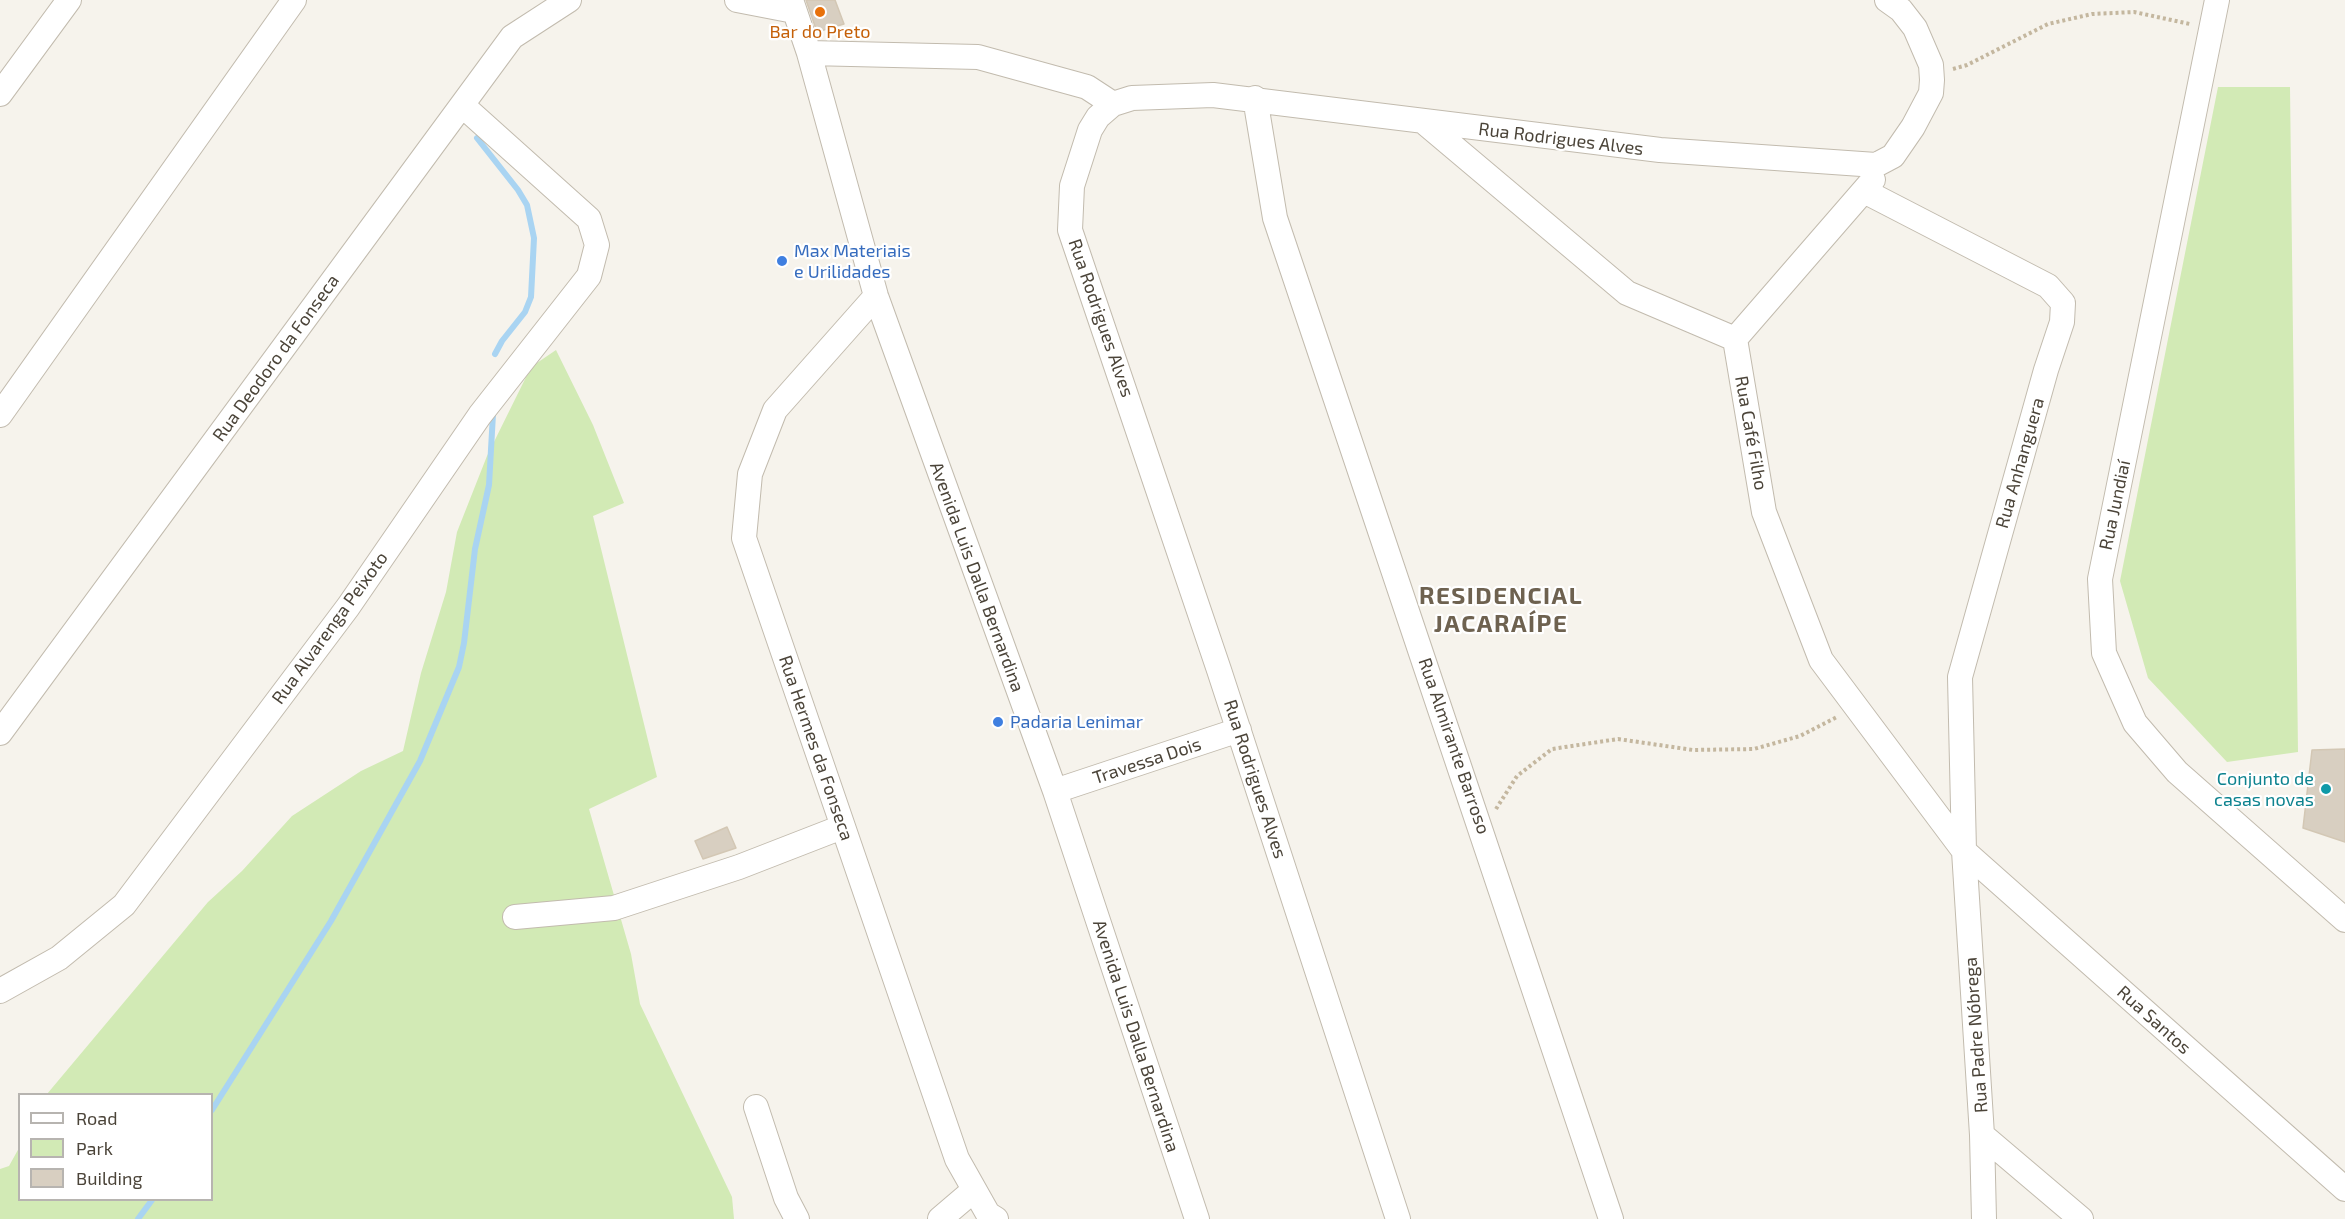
<!DOCTYPE html>
<meta charset="utf-8">
<style>
body{margin:0}
#map{position:relative;width:2345px;height:1219px;overflow:hidden;background:#f6f3ec;font-family:"Exo 2",sans-serif}
canvas{display:block}
.legend{position:absolute;left:18px;top:1093px;width:195px;height:108px;box-sizing:border-box;background:#fff;border:2px solid #b7b4b0;margin:0;padding:8px 10px;list-style:none;font-size:18px;color:#4b4439}
.legend li{display:flex;align-items:center;gap:12px;height:30px}
.legend b{width:30px;border:2px solid #b7b4b0}
</style>
<div id="map">
<canvas width="2345" height="1219"></canvas>
<ul class="legend">
<li><b style="height:8px;background:#fff"></b>Road</li>
<li><b style="height:16px;background:#d2eab5"></b>Park</li>
<li><b style="height:16px;background:#d8cfc1"></b>Building</li>
</ul>
</div>
<script>
const context = document.querySelector('canvas').getContext('2d');
context.lineJoin = 'round';
function paint(path, color) { context.fillStyle = color; context.fill(path, 'evenodd'); }
const toPath = rows => new Path2D(rows.map(r => 'M' + r).join(''));
function trace(path, color, width, dash) { context.strokeStyle = color; context.lineWidth = width; context.lineCap = dash ? 'butt' : 'round'; context.setLineDash(dash || []); context.stroke(path); }
function label(font, color, halo, rows, align = 'center') {
  context.font = font + ' "Exo 2",sans-serif'; context.lineWidth = 4.5; context.setLineDash([]); context.textBaseline = 'middle'; context.strokeStyle = halo; context.fillStyle = color; for (const [text, x, y, turn = 0] of rows) {
    context.save(); context.translate(x, y); context.rotate((+turn || 0) * Math.PI / 180); context.textAlign = isNaN(turn) ? turn : align; if (halo) context.strokeText(text, 0, 0); context.fillText(text, 0, 0); context.restore();
  }
}
paint(toPath([
 [2218,87,2290,87,2298,752,2227,762,2148,678,2120,581],
 [556,350,593,425,624,503,593,516,657,777,589,809,631,954,640,1004,732,1197,734,1219,0,1219,0,1169,9,1166,19,1148,20,1200,212,1200,212,1094,47,1094,208,902,242,871,292,816,361,771,403,751,421,673,446,592,457,532,487,456,531,367]
]), '#d2eab5');
trace(toPath([
 [477,138,518,190,527,205,534,238,531,297,525,312,502,341,495,354],
 [212,1110,331,921,420,761,459,667,464,643,475,549,489,485,493,414],
 [138,1219,152,1200]
]), '#a9d4f2', 6);
const building = toPath([
 [806,0,835,0,844,24,817,32,806,0],
 [2345,749,2345,842,2303,828,2312,750,2345,749],
 [727,827,736,848,703,859,695,841,727,827]
]);
paint(building, '#d8cfc1');
trace(building, '#d3c7b4', 1.5);
const street = toPath([
 [737,0,794,11],
 [791,0,809,53,876,296,1055,791,1197,1219],
 [2217,0,2100,579,2104,653,2135,723,2177,772,2345,920],
 [809,53,978,57,1087,87,1113,104],
 [0,94,69,0],
 [1255,98,1275,218,1611,1219],
 [1424,122,1627,293,1735,339],
 [1864,191,2048,286,2063,303,2062,322,2046,370,1960,677,1964,851,1982,1135,1984,1219],
 [876,296,775,410,750,474,744,538,957,1159,988,1214,996,1219],
 [1735,339,1764,512,1821,660,1964,851,2345,1189],
 [1735,339,1873,180],
 [0,415,294,0],
 [0,733,512,37,569,0],
 [1055,791,1239,730],
 [515,917,614,908,739,867,842,827],
 [0,991,59,958,124,905,348,607,480,415,589,276,597,245,589,219,462,105],
 [756,1107,786,1198,797,1219],
 [1982,1135,2081,1219],
 [940,1219,974,1190],
 [1398,1219,1219,670,1070,230,1072,186,1090,130,1098,117,1113,104,1132,98,1213,95,1660,150,1876,165,1893,156,1913,127,1931,93,1932,80,1931,65,1915,28,1901,10,1887,0]
]);
trace(street, '#c2bbae', 26);
trace(toPath([
 [1953,69,1967,65,2048,24,2092,14,2134,12,2190,24],
 [1496,809,1517,776,1552,749,1618,739,1693,750,1754,749,1800,736,1837,717]
]), '#c4b79f', 4, [3, 3]);
trace(street, '#fff', 24);
for (const [x, y, r, color] of [
 [820,12,6,"#e8710a"],
 [782,261,6,"#3f7fe0"],
 [998,722,6,"#3f7fe0"],
 [2326,789,6,"#0f9aa8"]
]) { const dot = new Path2D(); dot.arc(x, y, r, 0, 2 * Math.PI); context.fillStyle = color; context.fill(dot); trace(dot, '#fff', 2); }
label('18px', '#c56008', '#fff', [
 ["Bar do Preto",820,32]
]);
label('18px', '#4b4439', '#fff', [
 ["Rua Rodrigues Alves",1561,139,7],
 ["Rua Rodrigues Alves",1101,318,71],
 ["Rua Deodoro da Fonseca",276,358,-54],
 ["Rua Café Filho",1751,433,80],
 ["Rua Anhanguera",2020,463,-74],
 ["Rua Jundiaí",2115,505,-78],
 ["Avenida Luis Dalla Bernardina",977,577,70],
 ["Rua Alvarenga Peixoto",330,628,-54],
 ["Rua Almirante Barroso",1454,746,71],
 ["Rua Hermes da Fonseca",816,748,71],
 ["Travessa Dois",1147,761,-18],
 ["Rua Rodrigues Alves",1255,779,72],
 ["Rua Santos",2154,1020,42],
 ["Rua Padre Nóbrega",1976,1035,-94],
 ["Avenida Luis Dalla Bernardina",1136,1036,72]
]);
label('18px', '#366cbe', '#fff', [
 ["Max Materiais",794,251],
 ["e Urilidades",794,272],
 ["Padaria Lenimar",1010,722]
], 'left');
label('18px', '#0d838f', '#fff', [
 ["Conjunto de",2314,779],
 ["casas novas",2314,800]
], 'right');
context.letterSpacing = '1.5px';
label('bold 24px', '#6e6250', '#fff', [
 ["RESIDENCIAL",1501,596],
 ["JACARAÍPE",1501,624]
]);
context.letterSpacing = '0px';
</script>
